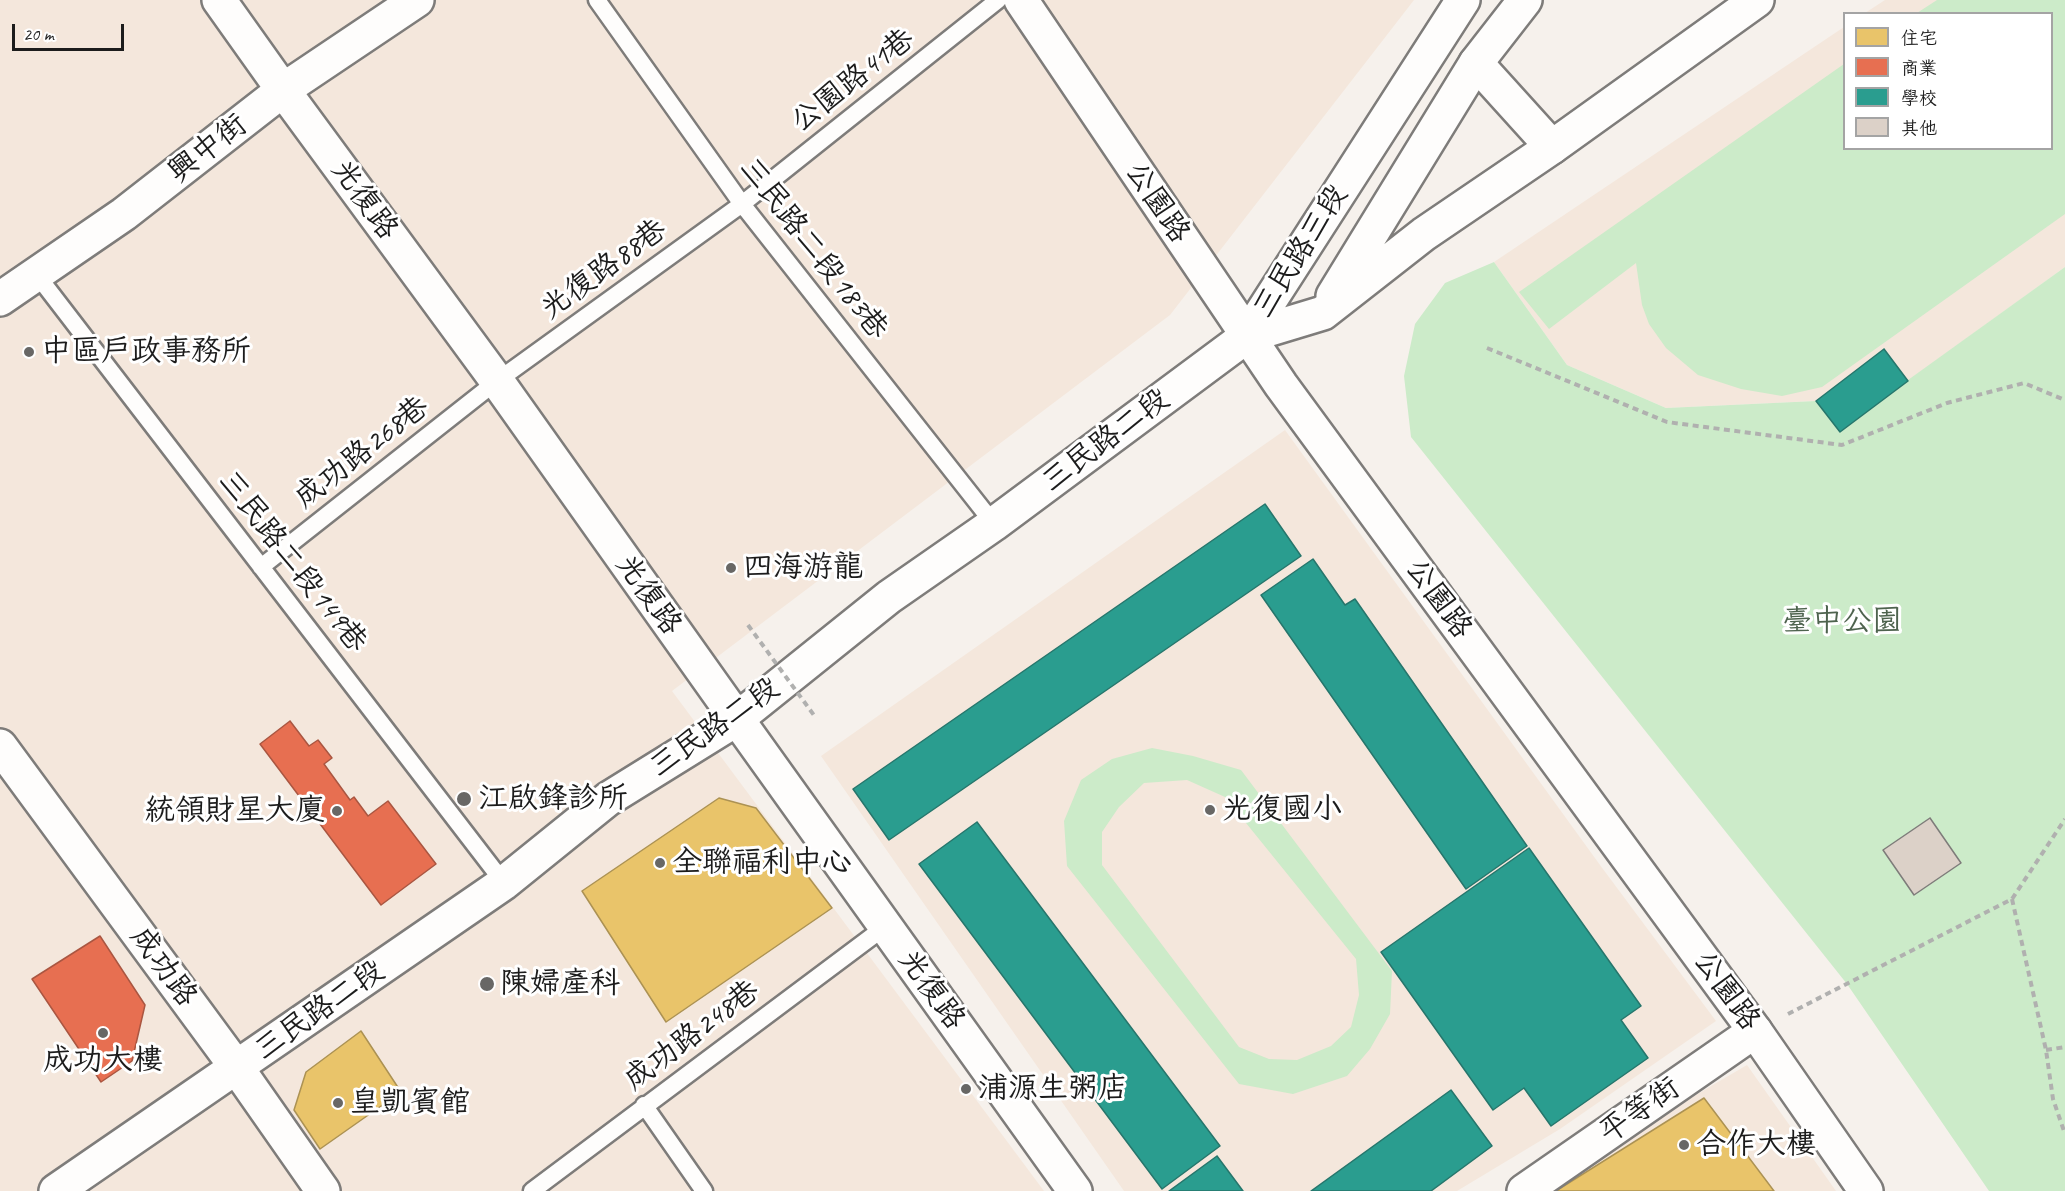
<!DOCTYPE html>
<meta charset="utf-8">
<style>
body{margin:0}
#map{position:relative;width:2065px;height:1191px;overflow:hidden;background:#f6f1ec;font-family:Caveat,"LXGW WenKai TC",sans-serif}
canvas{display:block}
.legend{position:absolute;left:1843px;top:12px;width:210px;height:138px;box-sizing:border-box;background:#fff;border:2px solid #a4a4a4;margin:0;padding:8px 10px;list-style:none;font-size:18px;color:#1c1c1c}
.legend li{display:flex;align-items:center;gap:12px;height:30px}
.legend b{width:30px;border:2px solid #a4a4a4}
.scale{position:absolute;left:12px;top:24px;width:112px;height:27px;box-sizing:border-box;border:3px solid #1c1c1c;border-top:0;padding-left:8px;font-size:18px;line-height:21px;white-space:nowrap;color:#1c1c1c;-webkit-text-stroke:4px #fff;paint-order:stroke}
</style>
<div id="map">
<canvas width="2065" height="1191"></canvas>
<ul class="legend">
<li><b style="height:16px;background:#e9c46a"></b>住宅</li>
<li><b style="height:16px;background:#e76f51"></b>商業</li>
<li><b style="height:16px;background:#2a9d8f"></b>學校</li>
<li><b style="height:16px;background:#dcd1c8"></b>其他</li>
</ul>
<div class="scale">20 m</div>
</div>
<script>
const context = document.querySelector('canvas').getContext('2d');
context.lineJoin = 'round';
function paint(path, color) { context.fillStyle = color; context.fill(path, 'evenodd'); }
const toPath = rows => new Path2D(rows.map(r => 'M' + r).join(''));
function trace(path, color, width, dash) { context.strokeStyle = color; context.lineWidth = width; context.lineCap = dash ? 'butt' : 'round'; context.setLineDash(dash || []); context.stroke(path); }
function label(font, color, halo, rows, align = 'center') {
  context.font = font + ' Caveat,"LXGW WenKai TC",sans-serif'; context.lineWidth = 6; context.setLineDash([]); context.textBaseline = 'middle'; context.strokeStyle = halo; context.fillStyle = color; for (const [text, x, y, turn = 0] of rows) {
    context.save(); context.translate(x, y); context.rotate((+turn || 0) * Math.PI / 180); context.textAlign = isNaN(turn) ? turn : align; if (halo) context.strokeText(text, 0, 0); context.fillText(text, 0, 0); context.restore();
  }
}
paint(toPath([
 [0,0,1414,0,1170,315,672,691,1044,1191,0,1191],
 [1885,0,2065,0,2065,267,1908,381,1884,349,1816,401,1666,408,1567,365,1494,262,1844,27,1844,148,2052,148,2052,14,1865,13],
 [1285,430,1600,865,1716,1021,1560,1129,1457,1191,1124,1191,821,756],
 [1747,1065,1836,1191,1532,1191]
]), '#f4e7dc');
paint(toPath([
 [1937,0,2065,0,2065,214,1822,387,1782,396,1741,389,1698,375,1666,348,1649,324,1642,305,1636,263,1549,329,1519,292,1844,64,1844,148,2052,148,2052,14,1917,13],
 [1494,262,1567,365,1666,408,1816,401,1884,349,1908,380,2065,267,2065,1191,1989,1191,1847,984,1411,437,1404,376,1415,324,1445,283],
 [1152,748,1193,756,1241,770,1392,971,1390,1014,1370,1049,1347,1076,1293,1094,1239,1084,1067,866,1064,821,1081,780,1112,759],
 [1187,780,1225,797,1356,959,1359,995,1351,1027,1331,1046,1297,1060,1269,1059,1239,1047,1102,865,1102,832,1119,807,1144,783]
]), '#ccebc9');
const homes = toPath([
 [719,798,756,808,832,908,666,1022,582,891,719,798],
 [361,1031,401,1092,320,1149,294,1110,306,1072,361,1031],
 [1704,1098,1774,1191,1556,1191,1704,1098]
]);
paint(homes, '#e9c46a');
trace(homes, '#ac9253', 1.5);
const shops = toPath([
 [290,721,309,746,318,740,332,758,324,764,350,800,354,797,368,816,388,801,436,864,381,905,260,744,290,721],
 [100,936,145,1005,132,1061,101,1082,32,979,100,936]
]);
paint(shops, '#e76f51');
trace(shops, '#aa5641', 1.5);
const schools = toPath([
 [1884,349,1908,381,1840,432,1816,401,1884,349],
 [1265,504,1301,556,889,840,853,789,1265,504],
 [1313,559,1345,605,1355,599,1527,846,1466,889,1261,595,1313,559],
 [977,822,1220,1146,1162,1189,919,864,977,822],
 [1529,848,1641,1006,1621,1020,1648,1058,1551,1126,1524,1088,1493,1110,1381,952,1529,848],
 [1451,1090,1492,1146,1431,1191,1311,1191,1451,1090],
 [1217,1156,1243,1191,1169,1191,1217,1156]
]);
paint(schools, '#2a9d8f');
trace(schools, '#26766c', 1.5);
const building = toPath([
 [1930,818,1961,863,1914,895,1883,850,1930,818]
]);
paint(building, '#dcd1c8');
trace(building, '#7e7c7a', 1.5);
const service = toPath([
 [597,0,742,204,994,524],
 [37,275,504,883],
 [261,567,497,381,742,204,998,0],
 [644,1105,704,1191],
 [532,1191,886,926]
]);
const minor = toPath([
 [219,0,283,90,497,381,737,719,1075,1191],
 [0,299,124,214,283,90,417,0],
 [0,746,237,1068,323,1191],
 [1524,1191,1755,1031]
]);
const tertiary = toPath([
 [1021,0,1281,385,1755,1031,1866,1191],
 [1476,63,1552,147]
]);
const secondary = toPath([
 [1333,296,1476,63,1525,0],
 [1247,336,1463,0],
 [56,1191,504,883,608,799,737,719,889,597,994,524,1247,336,1323,313,1424,234,1552,147,1757,0]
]);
trace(service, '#7e7c7a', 21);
trace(minor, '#7e7c7a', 38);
trace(tertiary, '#7e7c7a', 38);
trace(secondary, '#7e7c7a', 38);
trace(toPath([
 [1487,348,1667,422,1842,445,1947,403,2024,383,2065,400],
 [2012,899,2046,1050,2053,1099,2065,1134],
 [1788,1014,2012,899,2065,819],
 [2046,1050,2065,1047]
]), '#b0b0af', 4, [6, 4.5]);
trace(service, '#fefdfc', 16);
trace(minor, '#fefdfc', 33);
trace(tertiary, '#fefdfc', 33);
trace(secondary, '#fefdfc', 33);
trace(toPath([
 [748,625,816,718]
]), '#b0b0af', 4, [6, 4.5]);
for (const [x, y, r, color] of [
 [29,352,6,"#686765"],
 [731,568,6,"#686765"],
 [464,799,8,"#686765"],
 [1210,810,6,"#686765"],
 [337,811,6,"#686765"],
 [660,863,6,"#686765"],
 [487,984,8,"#686765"],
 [103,1033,6,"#686765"],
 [966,1089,6,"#686765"],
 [338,1103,6,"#686765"],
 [1684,1145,6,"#686765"]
]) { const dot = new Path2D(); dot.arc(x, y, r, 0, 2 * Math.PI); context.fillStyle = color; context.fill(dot); trace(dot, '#fff', 2); }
label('30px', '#1c1c1c', '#fff', [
 ["公園路41巷",853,81,-38],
 ["興中街",208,149,-38],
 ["光復路",364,200,54],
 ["公園路",1157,203,56],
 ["三民路二段183巷",813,249,52],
 ["三民路三段",1301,252,-58],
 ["光復路88巷",604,270,-36],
 ["三民路二段",1106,441,-37],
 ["成功路268巷",362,453,-38],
 ["三民路二段149巷",292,562,52],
 ["光復路",648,595,55],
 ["公園路",1438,599,54],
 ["三民路二段",715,728,-35],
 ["成功路",163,967,54],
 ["光復路",931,990,54],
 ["公園路",1726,991,54],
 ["三民路二段",320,1011,-35],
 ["成功路248巷",692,1036,-37],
 ["平等街",1640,1111,-35]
]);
label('30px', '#1c1c1c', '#fff', [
 ["中區戶政事務所",41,352],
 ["四海游龍",743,568],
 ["江啟鋒診所",478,799],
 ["光復國小",1222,810],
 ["統領財星大廈",325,811,"right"],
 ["全聯福利中心",672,863],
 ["陳婦產科",500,984],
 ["成功大樓",103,1061,"center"],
 ["浦源生粥店",978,1089],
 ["皇凱賓館",350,1103],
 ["合作大樓",1696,1145]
], 'left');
label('30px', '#4e634e', '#fff', [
 ["臺中公園",1842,622]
]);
</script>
